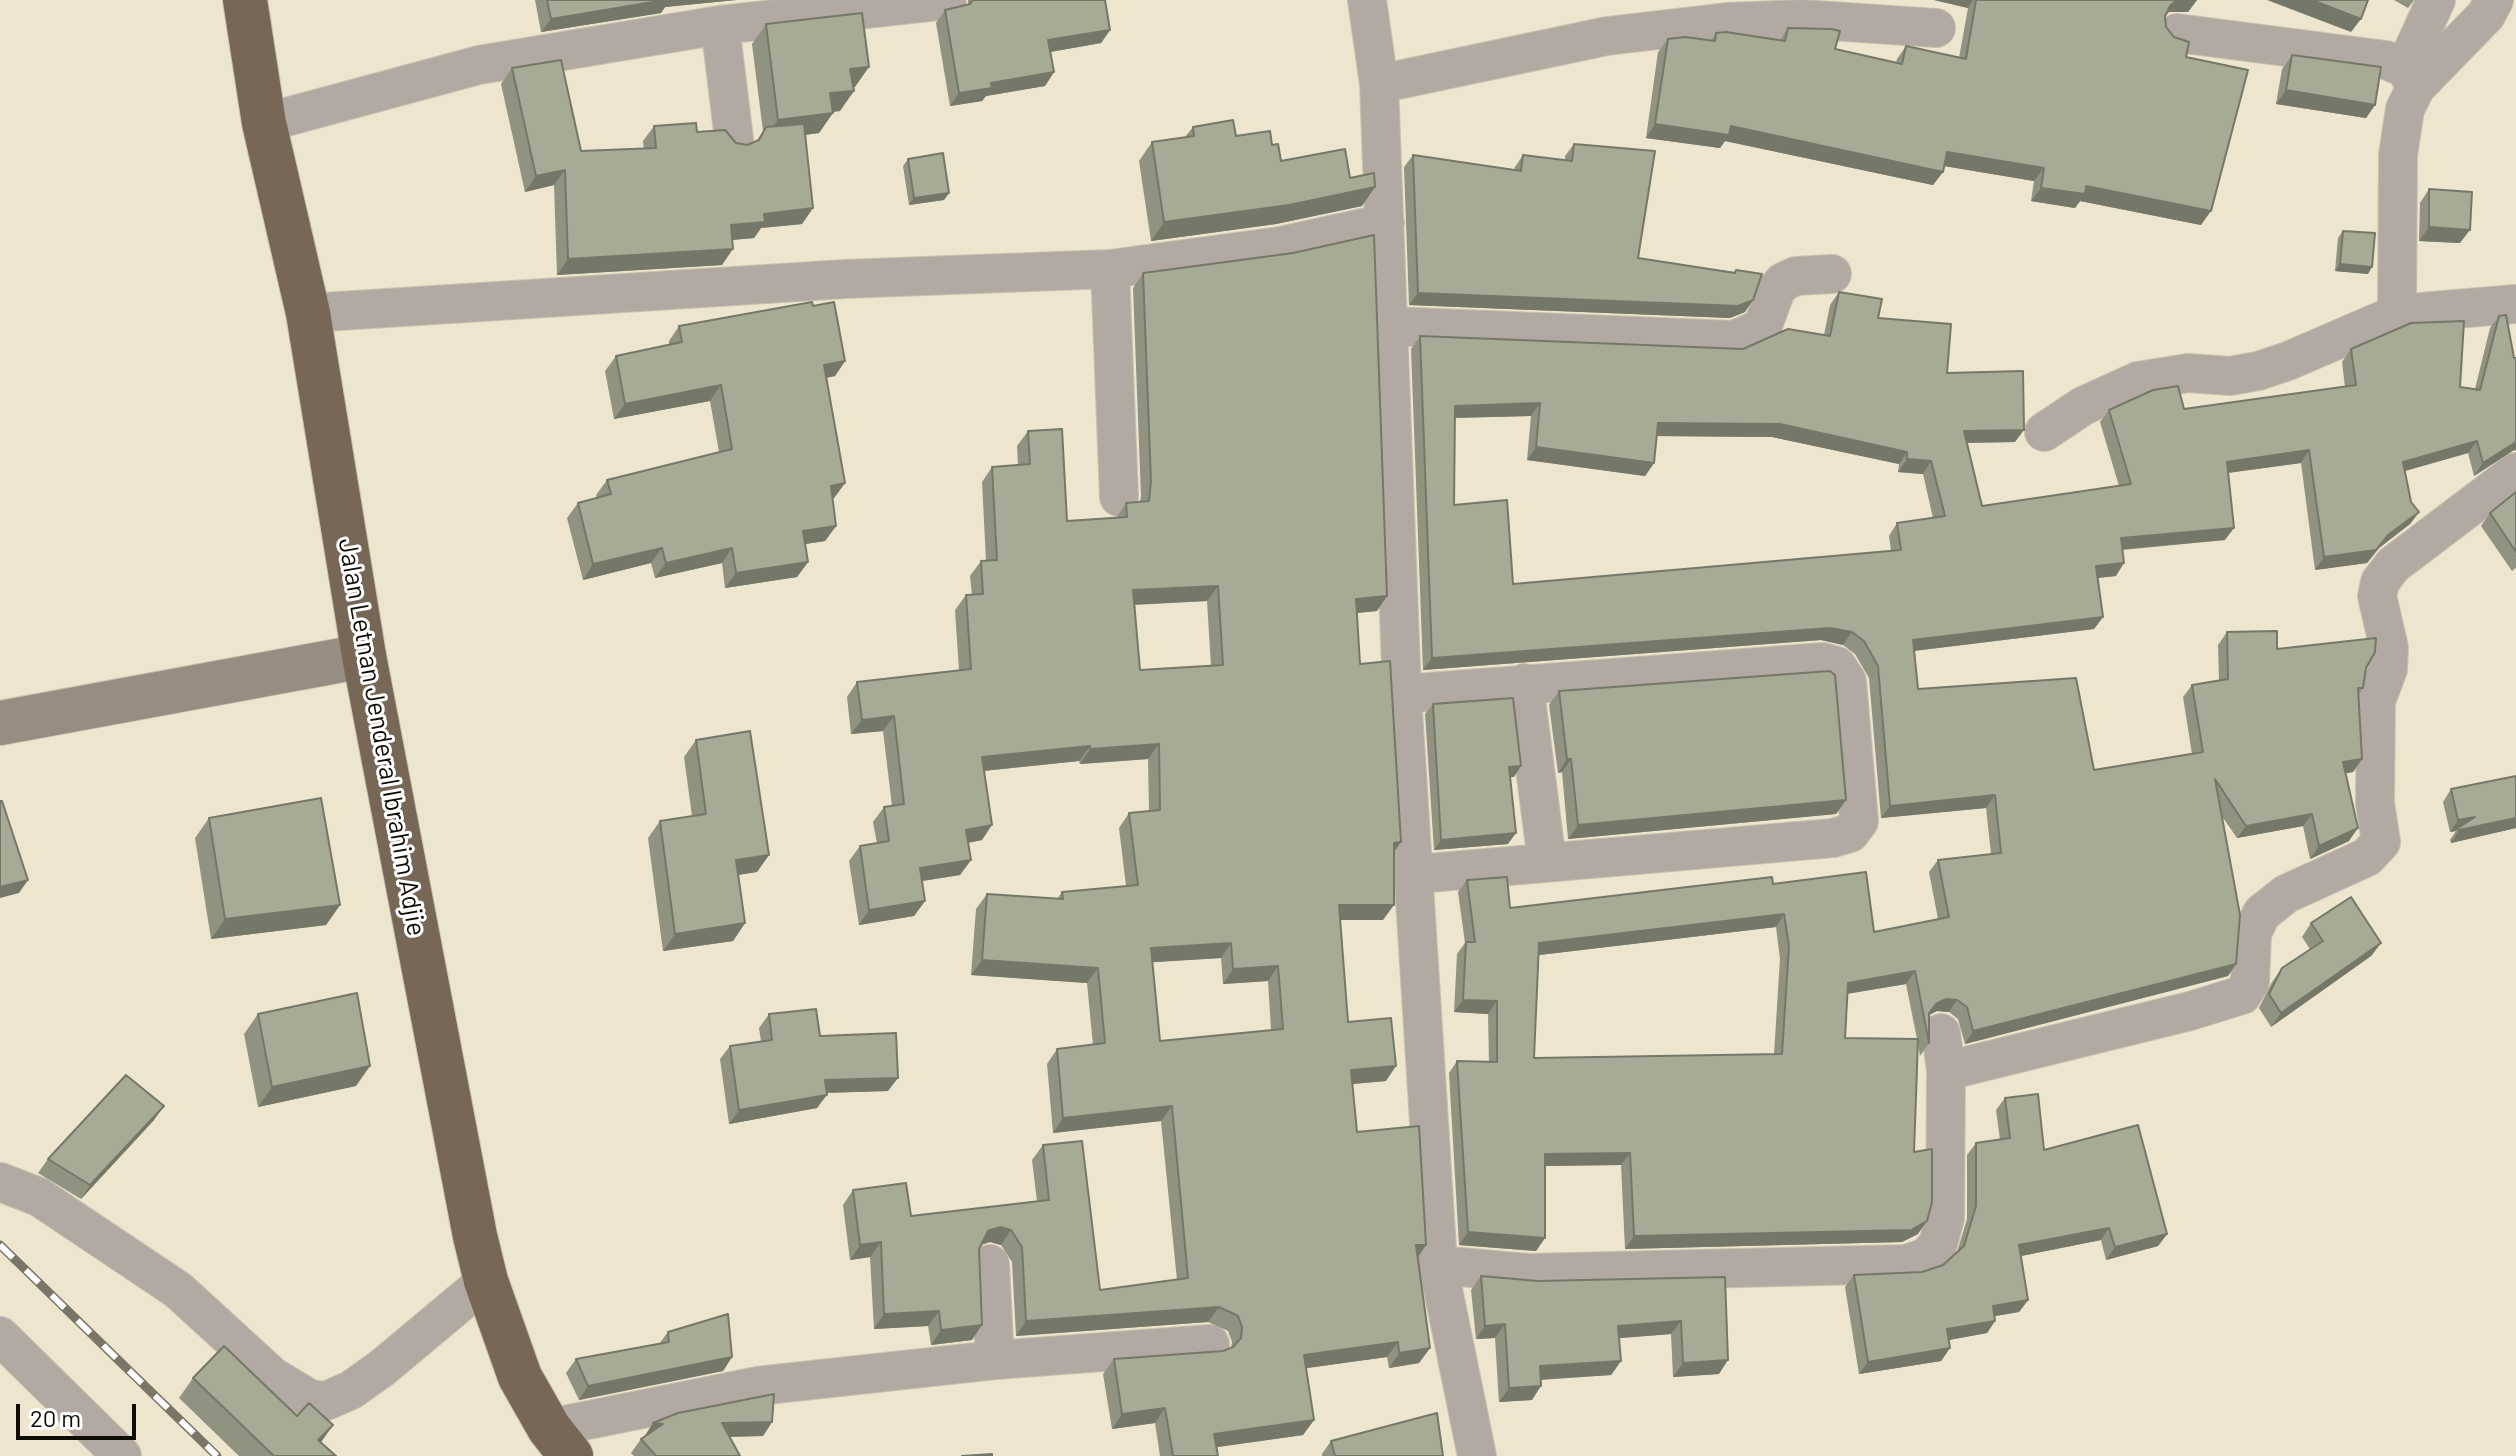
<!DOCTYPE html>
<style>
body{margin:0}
#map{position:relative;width:2516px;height:1456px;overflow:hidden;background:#ede5ce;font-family:Barlow,sans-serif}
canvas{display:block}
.scale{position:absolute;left:16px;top:1404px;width:120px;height:36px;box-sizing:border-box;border:4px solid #0f0c05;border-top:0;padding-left:10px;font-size:24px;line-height:28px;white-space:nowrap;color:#0f0c05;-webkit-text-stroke:6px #fff;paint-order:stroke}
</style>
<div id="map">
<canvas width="2516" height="1456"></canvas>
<div class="scale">20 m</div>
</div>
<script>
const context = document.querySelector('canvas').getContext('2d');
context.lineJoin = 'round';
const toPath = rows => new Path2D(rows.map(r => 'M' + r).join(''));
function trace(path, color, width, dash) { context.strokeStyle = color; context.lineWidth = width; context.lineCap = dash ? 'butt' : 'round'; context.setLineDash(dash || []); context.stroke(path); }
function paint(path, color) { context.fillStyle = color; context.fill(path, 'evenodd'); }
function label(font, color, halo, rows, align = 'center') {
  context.font = font + ' Barlow,sans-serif'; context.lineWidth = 6; context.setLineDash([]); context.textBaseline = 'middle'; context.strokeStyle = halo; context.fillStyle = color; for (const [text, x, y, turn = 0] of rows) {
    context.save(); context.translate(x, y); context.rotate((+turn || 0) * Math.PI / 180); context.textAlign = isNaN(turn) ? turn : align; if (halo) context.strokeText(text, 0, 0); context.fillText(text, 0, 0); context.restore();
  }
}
const street = toPath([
 [1367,0,1379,84,1402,694,1438,1265,1477,1456],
 [720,25,734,139],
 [2177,33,2386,60,2405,68,2416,87],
 [2405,68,2436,0],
 [1379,84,1607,36,1727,22,1802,19,1936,28],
 [264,123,479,65,720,25,947,0],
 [1110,269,1119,497],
 [308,313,845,279,1110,269,1280,246,1385,223],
 [2397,314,2398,155,2405,109,2416,87,2486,15,2494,0],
 [1390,326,1734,340,1762,328,1776,290,1783,282,1796,276,1832,274],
 [2044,432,2083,406,2138,381,2188,373,2230,376,2258,371,2288,361,2397,314,2516,304],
 [1524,683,1547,862],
 [1402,694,1823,662,1837,666,1847,681,1859,821,1850,833,1833,838,1417,874],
 [1946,1071,2190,1011,2242,995,2250,982,2252,933,2262,913,2286,894,2367,857,2381,842,2375,803,2376,701,2388,669,2389,648,2377,596,2380,582,2393,565,2516,472],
 [0,1182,39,1197,178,1290,272,1376,310,1399,326,1401,351,1390,382,1368,486,1281],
 [990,1264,995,1360],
 [1438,1265,1528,1273,1906,1264,1927,1257,1938,1244,1945,1218,1946,1071,1941,1033],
 [0,1336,122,1456],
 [549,1428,757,1386,995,1360,1210,1344]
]);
const secondary = toPath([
 [0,723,364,656]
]);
const highway = toPath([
 [245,0,264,123,308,313,364,656,475,1236,486,1281,520,1377,549,1428,571,1456]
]);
trace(street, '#c9c2ae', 40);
trace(secondary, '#c9c2ae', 46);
trace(highway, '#c9c2ae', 46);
trace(street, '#b2aaa2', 38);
trace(secondary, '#988d81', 44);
trace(highway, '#766756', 44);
const rail = toPath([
 [0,1245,217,1456]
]);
trace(rail, '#7a7566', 9);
trace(rail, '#fff', 6, [18]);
paint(toPath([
 [535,0,736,0,665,7,661,13,541,32],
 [968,0,1105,0,1110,30,1101,43,1050,52,1054,72,1045,86,986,96,982,101,950,106,936,23,945,10,968,4],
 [1934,0,2197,0,2188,12,2169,12,2165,16,2166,27,2186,57,2201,225,2080,201,2075,208,2031,201,2034,181,1944,166,1943,172,1933,185,1725,141,1720,148,1646,138,1658,52,1668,39,1711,41,1716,33,1780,40,1788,28,1835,49,1896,63,1897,59,1906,46,1959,58,1968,8],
 [2394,0,2414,0,2408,8],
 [766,24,855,87,853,87,840,111,833,112,819,133,805,135,813,208,802,224,761,228,754,238,732,240,722,265,557,275,554,185,525,192,501,84,512,68,581,151,644,149,643,141,654,126,697,132,747,145,756,142,763,131,752,44],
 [2292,55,2375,105,2366,118,2276,104,2282,69],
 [1193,127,1272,145,1281,161,1350,178,1362,206,1276,224,1151,241,1139,161,1152,142,1185,137],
 [1574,144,1638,258,1734,272,1736,270,1745,312,1730,318,1409,305,1404,167,1413,155,1514,170,1515,167,1523,155,1565,160,1565,156],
 [908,159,949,193,944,200,909,205,903,166],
 [2429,189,2460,243,2419,241,2420,203],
 [2343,231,2368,274,2335,271,2338,238],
 [1143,273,1377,611,1357,613,1360,664,1401,842,1394,852,1383,920,1340,920,1348,1022,1386,1081,1352,1084,1357,1132,1426,1245,1417,1257,1430,1348,1419,1363,1389,1368,1387,1357,1306,1368,1314,1420,1303,1435,1216,1447,1218,1456,1160,1456,1155,1423,1112,1429,1103,1374,1114,1359,1223,1351,1231,1348,1232,1342,1228,1331,1208,1322,1016,1336,1012,1262,1001,1245,990,1242,981,1245,979,1249,972,1340,931,1345,928,1326,874,1329,870,1257,850,1260,843,1205,853,1190,911,1216,1037,1201,1032,1160,1043,1145,1100,1290,1177,1280,1161,1121,1053,1133,1047,1064,1057,1049,1093,1045,1087,983,971,975,976,909,987,894,1057,899,1062,892,1126,886,1119,828,1129,813,1149,811,1148,759,1080,764,1079,761,984,771,982,840,968,843,971,860,960,875,922,881,925,901,914,916,859,925,849,861,860,846,877,843,873,822,884,807,892,806,883,731,851,734,847,697,857,682,959,670,955,610,966,595,972,595,970,576,981,561,986,561,982,482,992,467,1018,465,1017,446,1028,431,1067,521,1117,517,1126,503,1140,502,1141,496,1133,288],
 [1207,601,1211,666,1140,670,1135,605],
 [1221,958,1223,984,1268,981,1271,1030,1160,1041,1152,962],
 [1839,292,1878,318,1947,373,2015,442,1967,443,1982,506,2119,486,2100,422,2109,410,2184,409,2345,387,2342,362,2351,349,2460,387,2475,389,2490,328,2499,316,2514,450,2474,476,2468,453,2405,471,2411,502,2419,512,2410,524,2379,548,2367,563,2315,570,2301,463,2228,473,2225,540,2123,550,2116,576,2097,578,2103,617,2094,629,1914,651,1918,689,2094,770,2192,754,2183,697,2192,685,2219,680,2218,645,2227,632,2277,649,2366,668,2363,688,2359,694,2362,759,2353,772,2346,773,2349,841,2310,859,2303,826,2237,838,2221,815,2228,976,1965,1044,1958,1019,1949,1012,1937,1011,1929,1015,1929,1043,1920,1056,1918,1044,1914,1152,1918,1234,1902,1242,1625,1249,1621,1165,1545,1166,1545,1238,1536,1251,1459,1245,1449,1073,1457,1061,1489,1062,1488,1014,1454,1012,1457,954,1465,943,1458,892,1467,880,1510,908,1773,884,1874,932,1938,919,1929,872,1938,860,1991,854,1986,808,1881,818,1869,678,1855,654,1843,645,1821,640,1423,670,1411,349,1420,336,1743,349,1824,335,1830,305],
 [1531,416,1527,460,1645,476,1654,463,1657,436,1772,437,1899,464,1898,472,1923,474,1933,518,1897,523,1889,536,1891,551,1513,584,1454,505,1454,418],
 [1776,927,1780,959,1774,1054,1534,1058,1539,955],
 [1906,984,1917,1039,1845,1038,1847,994],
 [813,306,845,361,835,376,826,378,845,483,834,498,832,499,836,526,825,541,805,544,808,562,797,577,725,588,722,563,655,578,651,563,583,580,567,518,578,503,597,498,596,495,607,480,719,452,710,401,614,419,605,371,616,356,669,345,669,341,679,326],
 [2516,492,2516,568,2512,571,2481,526,2490,513],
 [1559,691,1846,800,1836,814,1568,839,1562,772,1558,773,1549,705],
 [1433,704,1514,777,1510,777,1508,844,1434,850,1425,714],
 [696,740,769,855,757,872,738,875,745,923,733,941,663,951,648,838,660,821,692,816,684,757],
 [2516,776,2516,828,2451,843,2450,840,2456,831,2450,832,2443,802,2451,789],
 [209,818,340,905,326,925,211,939,195,838],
 [2311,923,2381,943,2371,956,2271,1027,2259,1008,2272,982,2282,968,2310,949,2302,937],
 [258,1014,356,1086,258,1107,244,1034],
 [769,1014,820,1036,888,1091,826,1093,817,1108,729,1124,720,1059,730,1046,761,1041,759,1028],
 [2005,1098,2044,1150,2167,1234,2158,1246,2106,1260,2101,1240,2021,1256,2028,1300,2019,1312,1995,1316,1995,1321,1987,1333,1949,1340,1950,1348,1941,1361,1859,1374,1845,1287,1854,1275,1922,1272,1943,1265,1957,1252,1967,1219,1967,1155,1976,1143,2000,1140,1996,1110],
 [154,1120,81,1199,38,1173,48,1159],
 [1481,1276,1538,1281,1725,1277,1719,1374,1673,1377,1671,1334,1619,1338,1621,1361,1611,1375,1541,1380,1532,1400,1499,1402,1495,1338,1476,1339,1471,1290],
 [668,1332,732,1357,723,1371,579,1400,566,1373,576,1359,659,1344],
 [193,1378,297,1416,333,1425,321,1442,336,1456,239,1456,179,1398],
 [772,1422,763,1436,729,1437,740,1456,634,1456,631,1453,641,1439],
 [1331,1441,1443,1456,1322,1456,1322,1454]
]), '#909380');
paint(toPath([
 [665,0,736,0,665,7,661,13,541,32,551,19],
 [1934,0,1973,0,1968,8],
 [2177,0,2197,0,2188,12,2169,12,2160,19,2170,6],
 [2267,0,2312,0,2361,19,2351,32],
 [1110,30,1101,43,1039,54,1048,40],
 [869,67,855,87,836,89,850,69],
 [1054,72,1045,86,986,96,982,101,950,106,959,93,991,83],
 [2286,90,2375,105,2366,118,2276,104],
 [854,91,840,111,816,113,830,93],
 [833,113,819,133,764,140,778,120],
 [1655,124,1731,126,1943,172,1933,185,1725,141,1720,148,1646,138],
 [1947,152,2044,168,2034,181,1938,165],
 [565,170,554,185,525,192,536,176],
 [2086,186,2211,211,2201,225,2080,201,2075,208,2031,201,2041,188],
 [1375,187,1362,206,1276,224,1151,241,1164,222],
 [949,193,944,200,909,205,914,198],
 [813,208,802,224,761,228,754,238,720,241,731,225,764,214],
 [2429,227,2470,230,2460,243,2419,241],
 [733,249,722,265,557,275,568,259],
 [2340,264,2372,267,2368,274,2335,271],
 [1418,293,1753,300,1745,312,1730,318,1409,305],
 [845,361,835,376,814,380,824,365],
 [721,385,710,401,614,419,625,404],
 [1540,403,1531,416,1446,418,1455,406],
 [1658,423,1780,424,1907,452,1899,464,1772,437,1650,436],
 [2024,430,2015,442,1955,443,1964,431],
 [2477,441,2468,453,2394,474,2403,462],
 [2516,442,2516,451,2514,450,2474,476,2483,463],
 [1536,447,1654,463,1645,476,1527,460],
 [2309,450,2301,463,2219,474,2227,462],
 [1907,459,1931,461,1923,474,1898,472],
 [845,483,834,498,820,501,831,486],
 [2419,512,2410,524,2379,548,2367,563,2315,570,2324,557,2388,535],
 [836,526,825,541,792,546,803,531],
 [2234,528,2225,540,2113,550,2121,538],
 [662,548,651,563,583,580,593,564],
 [732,548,722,563,655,578,666,563],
 [808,562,797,577,725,588,736,573],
 [2124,563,2116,576,2087,579,2096,566],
 [1218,586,1207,601,1123,605,1133,590],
 [1387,596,1377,611,1346,614,1356,599],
 [2103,617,2094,629,1904,652,1913,640],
 [1830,628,1852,632,1843,645,1821,640,1423,670,1432,658],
 [894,716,883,731,851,734,862,720],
 [1159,744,1148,759,1080,764,1090,749],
 [1090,746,1079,761,972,772,982,757],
 [1567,759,1571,759,1562,772,1558,773],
 [2362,759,2353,772,2334,775,2343,762],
 [1521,766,1514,777,1502,778,1509,767],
 [1995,795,1986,808,1881,818,1890,806],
 [1846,800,1836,814,1568,839,1578,825],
 [2312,814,2303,826,2237,838,2246,826],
 [2475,817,2458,828,2456,831,2450,832,2458,820],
 [2516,818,2516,828,2451,843,2459,830],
 [992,825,982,840,956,845,966,830],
 [2358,828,2349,841,2310,859,2319,846],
 [1516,833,1508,844,1434,850,1441,840],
 [1401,842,1390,857,1394,843],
 [769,855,757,872,724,877,736,860],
 [971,860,960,875,909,883,920,868],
 [28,880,19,893,0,898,0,887],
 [925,901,914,916,859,925,869,910],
 [340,905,326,925,211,939,225,919],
 [1339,905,1394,905,1383,920,1329,920],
 [1784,914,1776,927,1531,956,1539,943],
 [745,923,733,941,663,951,675,934],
 [1231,943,1221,958,1141,963,1151,948],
 [2381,943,2371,956,2271,1027,2281,1013],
 [982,960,1098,968,1087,983,971,975],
 [2236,964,2228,976,1965,1044,1973,1031],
 [1278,966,1268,981,1223,984,1233,969],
 [1915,971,1906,984,1839,995,1848,983],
 [1946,999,1957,1000,1949,1012,1937,1011,1927,1016,1936,1004],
 [1463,1000,1497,1001,1488,1014,1454,1012],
 [370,1066,356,1086,258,1107,272,1087],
 [1396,1066,1386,1081,1341,1085,1351,1070],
 [898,1078,888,1091,815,1093,825,1080],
 [827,1095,817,1108,729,1124,739,1110],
 [164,1106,154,1120,81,1199,90,1185],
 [1172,1106,1161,1121,1053,1133,1063,1118],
 [1630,1153,1621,1165,1536,1166,1545,1154],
 [1927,1221,1918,1234,1902,1242,1625,1249,1634,1236],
 [1000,1227,1011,1230,1001,1245,990,1242,977,1246,988,1231],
 [2109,1228,2101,1240,2011,1258,2019,1245],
 [1468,1232,1545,1238,1536,1251,1459,1245],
 [2167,1234,2158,1246,2106,1260,2115,1247],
 [881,1242,870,1257,850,1260,860,1245],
 [1416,1245,1426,1245,1416,1260],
 [2028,1300,2019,1312,1984,1318,1993,1306],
 [1219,1307,1208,1322,1016,1336,1026,1321],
 [939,1311,928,1326,874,1329,884,1314],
 [1681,1321,1671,1334,1609,1339,1618,1326],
 [1995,1321,1987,1333,1938,1342,1947,1329],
 [1505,1324,1495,1338,1476,1339,1485,1326],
 [982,1325,972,1340,931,1345,941,1330],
 [1398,1342,1387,1357,1293,1370,1304,1355],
 [1430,1348,1419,1363,1389,1368,1399,1353],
 [1950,1348,1941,1361,1859,1374,1868,1362],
 [732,1357,723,1371,579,1400,588,1386],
 [1728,1360,1719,1374,1673,1377,1683,1363],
 [1621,1361,1611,1375,1531,1380,1540,1366],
 [1541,1386,1532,1400,1499,1402,1509,1388],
 [1165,1408,1155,1423,1112,1429,1122,1414],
 [1314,1420,1303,1435,1204,1449,1214,1434],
 [772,1422,763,1436,712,1437,722,1423],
 [653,1423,663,1424,644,1437],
 [333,1425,319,1445,318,1440]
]), '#757868');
const building = toPath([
 [547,0,665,0,551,19,547,0],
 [973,0,1105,0,1110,30,1048,40,1054,72,991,83,992,88,959,93,945,10,970,4,973,0],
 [1976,0,2177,0,2170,6,2165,16,2166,27,2174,37,2189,42,2186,57,2248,70,2211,211,2086,186,2085,194,2041,188,2044,168,1947,152,1943,172,1731,126,1729,135,1655,124,1668,39,1685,37,1715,41,1716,33,1726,32,1785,41,1788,28,1831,29,1840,31,1835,49,1902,64,1906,46,1966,59,1976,0],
 [2312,0,2368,0,2361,19,2312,0],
 [862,13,869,67,850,69,854,91,830,93,833,113,778,120,766,24,862,13],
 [2292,55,2381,67,2375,105,2286,90,2292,55],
 [561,60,581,151,656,148,654,126,696,123,697,132,725,130,736,143,747,145,759,140,766,127,804,124,813,208,764,214,765,222,731,225,733,249,568,259,565,170,536,176,512,68,561,60],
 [1233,120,1236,136,1270,131,1272,145,1278,144,1281,161,1345,149,1350,178,1374,173,1375,187,1289,205,1164,222,1152,142,1194,136,1193,127,1233,120],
 [1574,144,1655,151,1638,258,1735,273,1736,270,1762,274,1753,300,1738,306,1418,293,1413,155,1521,171,1523,155,1572,161,1574,144],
 [943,153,949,193,914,198,908,159,943,153],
 [2429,189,2472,192,2470,230,2429,227,2429,189],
 [2343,231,2375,233,2372,267,2340,264,2343,231],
 [1374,235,1387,596,1356,599,1360,664,1390,661,1401,842,1394,843,1394,905,1339,905,1348,1022,1391,1018,1396,1066,1351,1070,1357,1132,1419,1126,1426,1245,1416,1245,1430,1348,1399,1353,1398,1342,1304,1355,1314,1420,1214,1434,1218,1456,1173,1456,1165,1408,1122,1414,1114,1359,1223,1351,1233,1347,1241,1338,1242,1327,1238,1316,1219,1307,1026,1321,1022,1247,1011,1230,1000,1227,988,1231,979,1249,982,1325,941,1330,939,1311,884,1314,881,1242,860,1245,853,1190,906,1183,911,1216,1049,1200,1043,1145,1082,1141,1100,1290,1188,1278,1172,1106,1063,1118,1057,1049,1105,1043,1098,968,982,960,987,894,1063,899,1062,892,1138,885,1129,813,1160,810,1159,744,1090,749,1090,746,982,757,992,825,966,830,971,860,920,868,925,901,869,910,860,846,889,841,884,807,904,804,894,716,862,720,857,682,971,669,966,595,983,594,981,561,997,560,992,467,1030,464,1028,431,1062,429,1067,521,1127,517,1126,503,1149,501,1151,481,1143,273,1293,253,1374,235],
 [1218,586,1223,665,1140,670,1133,590,1218,586],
 [1231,943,1233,969,1278,966,1283,1029,1160,1041,1151,948,1231,943],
 [1839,292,1882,299,1878,318,1951,324,1947,373,2023,371,2024,430,1964,431,1982,506,2131,484,2109,410,2153,390,2178,386,2184,409,2356,385,2351,349,2411,323,2464,321,2460,387,2480,390,2499,316,2506,315,2514,358,2516,358,2516,442,2483,463,2477,441,2403,462,2411,502,2419,512,2388,535,2376,550,2324,557,2309,450,2227,462,2234,528,2121,538,2124,563,2096,566,2103,617,1913,640,1918,689,2076,678,2094,770,2203,752,2192,685,2228,679,2227,632,2277,631,2277,649,2376,638,2375,652,2366,668,2363,688,2358,688,2362,759,2343,762,2358,828,2319,846,2312,814,2246,826,2215,779,2240,915,2236,964,1973,1031,1967,1007,1957,1000,1946,999,1936,1004,1929,1013,1929,1043,1915,971,1848,983,1845,1038,1918,1039,1914,1152,1932,1149,1932,1202,1927,1221,1911,1230,1634,1236,1630,1153,1545,1154,1545,1238,1468,1232,1457,1061,1497,1062,1497,1001,1463,1000,1466,942,1475,942,1467,880,1507,877,1510,908,1772,877,1773,884,1866,872,1874,932,1949,917,1938,860,2001,853,1995,795,1890,806,1878,666,1864,641,1852,632,1830,628,1432,658,1420,336,1743,349,1788,329,1830,336,1839,292],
 [1540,403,1536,447,1654,463,1658,423,1780,424,1907,452,1907,459,1931,461,1945,516,1897,523,1901,550,1513,584,1507,500,1454,505,1455,406,1540,403],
 [1784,914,1789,946,1782,1054,1534,1058,1539,943,1784,914],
 [812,302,813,306,834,302,845,361,824,365,845,483,831,486,836,526,803,531,808,562,736,573,732,548,666,563,662,548,593,564,578,503,611,494,607,480,732,449,721,385,625,404,616,356,682,342,679,326,812,302],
 [2516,492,2516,552,2490,513,2516,492],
 [1830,671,1835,675,1846,800,1578,825,1571,759,1567,759,1559,691,1830,671],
 [1513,698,1521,766,1509,767,1516,833,1441,840,1433,704,1513,698],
 [750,731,769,855,736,860,745,923,675,934,660,821,706,814,696,740,750,731],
 [2516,776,2516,818,2459,830,2458,828,2475,817,2458,820,2451,789,2516,776],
 [321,798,340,905,225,919,209,818,321,798],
 [0,801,2,801,28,880,0,887,0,801],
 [2351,897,2381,943,2281,1013,2269,994,2282,968,2323,941,2311,923,2351,897],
 [357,993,370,1066,272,1087,258,1014,357,993],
 [816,1009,820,1036,896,1033,898,1078,825,1080,827,1095,739,1110,730,1046,772,1040,769,1014,816,1009],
 [126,1075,164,1106,90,1185,48,1159,126,1075],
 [2038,1094,2044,1150,2138,1125,2167,1234,2115,1247,2109,1228,2019,1245,2028,1300,1993,1306,1995,1321,1947,1329,1950,1348,1868,1362,1854,1275,1922,1272,1943,1265,1964,1246,1976,1206,1976,1143,2010,1138,2005,1098,2038,1094],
 [1481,1276,1538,1281,1725,1277,1728,1360,1683,1363,1681,1321,1618,1326,1621,1361,1540,1366,1541,1386,1509,1388,1505,1324,1485,1326,1481,1276],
 [728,1314,732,1357,588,1386,576,1359,669,1342,668,1332,728,1314],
 [224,1346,297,1416,309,1403,333,1425,318,1440,336,1456,274,1456,193,1378,224,1346],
 [774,1394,772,1422,722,1423,740,1456,656,1456,641,1439,663,1424,653,1423,678,1413,774,1394],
 [1437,1413,1443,1456,1335,1456,1331,1441,1437,1413],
 [992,1454,992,1456,962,1456,992,1454]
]);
paint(building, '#a7ab95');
trace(building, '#757868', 2);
label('26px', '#0f0c05', '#fff', [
 ["Jalan Letnan Jenderal Ibrahim Adjie",382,737,80]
]);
</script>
